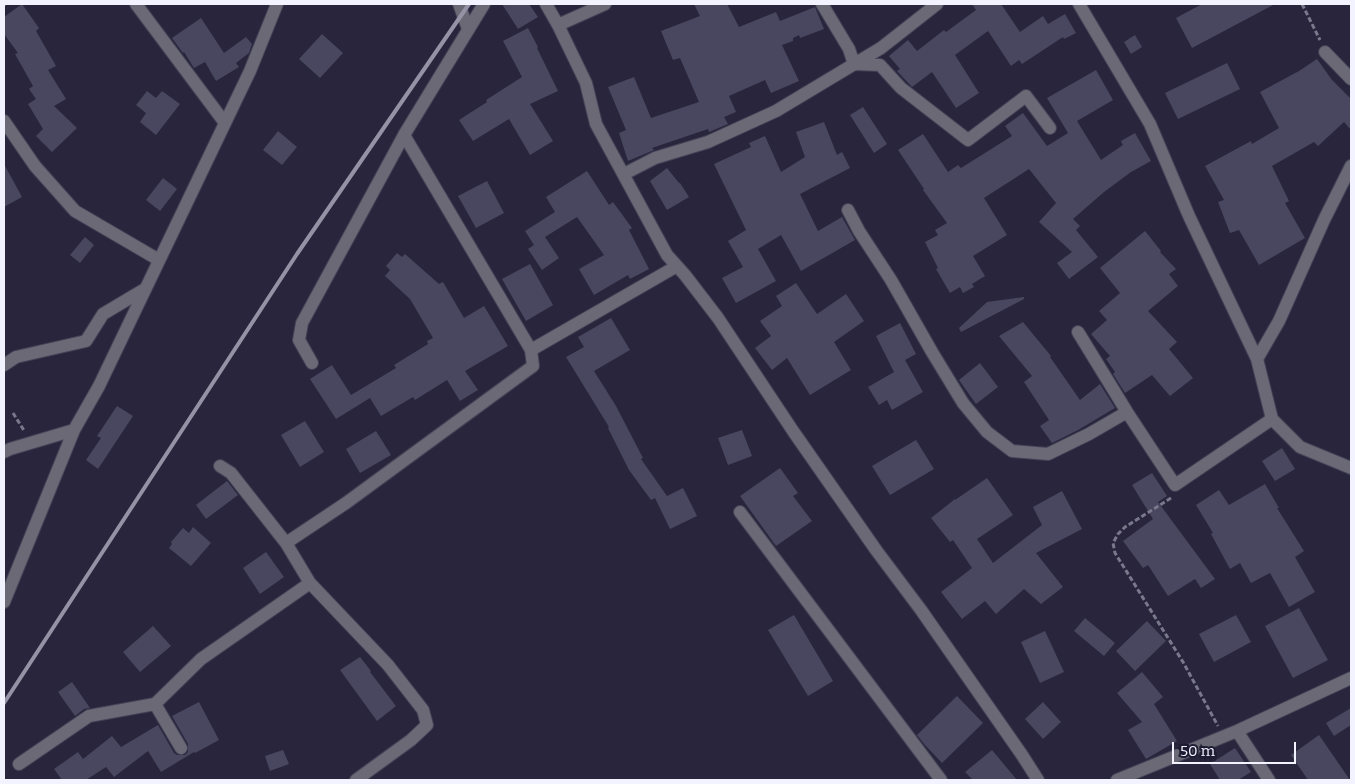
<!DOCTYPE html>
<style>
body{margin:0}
#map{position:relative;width:1355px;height:784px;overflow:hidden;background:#28253c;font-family:Bitter,serif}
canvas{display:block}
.frame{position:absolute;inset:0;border:5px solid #f3f2ff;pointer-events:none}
.scale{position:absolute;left:1172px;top:742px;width:124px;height:22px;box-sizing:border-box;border:2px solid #f3f2ff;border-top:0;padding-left:6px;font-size:15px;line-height:18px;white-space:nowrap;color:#f3f2ff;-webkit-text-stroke:4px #1e1c32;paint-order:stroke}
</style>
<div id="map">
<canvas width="1355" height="784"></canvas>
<div class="frame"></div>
<div class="scale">50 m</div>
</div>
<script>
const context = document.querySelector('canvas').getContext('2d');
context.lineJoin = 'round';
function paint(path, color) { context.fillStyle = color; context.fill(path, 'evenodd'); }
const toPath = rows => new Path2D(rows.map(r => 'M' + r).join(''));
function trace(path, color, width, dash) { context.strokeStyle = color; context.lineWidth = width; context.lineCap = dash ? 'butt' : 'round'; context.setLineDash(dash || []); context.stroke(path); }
paint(toPath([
 [22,4,39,28,36,31,56,66,48,70,66,99,54,106,77,128,52,152,36,136,43,129,28,104,36,99,29,89,33,86,15,54,18,53,4,34,4,17],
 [502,4,529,4,538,17,518,29],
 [694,4,727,4,739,27,776,12,780,21,815,7,824,29,800,38,799,35,793,38,793,41,782,45,799,81,771,93,765,80,729,96,736,112,724,117,728,124,709,132,708,129,652,148,654,150,628,161,619,133,626,130,608,87,634,77,651,118,699,102,680,58,673,60,661,31,700,16],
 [972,4,1001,4,1020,32,1043,16,1048,24,1065,14,1076,33,1064,39,1063,37,1022,64,1019,60,1011,66,988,31,955,55,979,93,956,108,932,72,912,87,897,71,900,69,889,56,908,40,917,51,944,30,946,32,976,10],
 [1202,4,1275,4,1192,48,1176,18],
 [201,18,224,53,246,37,252,44,249,53,236,63,239,67,216,81,205,62,194,68,184,52,183,53,172,38],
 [528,28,538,47,537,48,558,91,530,104,553,141,530,155,509,119,473,141,459,120,487,102,486,100,522,77,503,41],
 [322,34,343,53,320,78,299,59],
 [1135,35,1142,47,1131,54,1124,42],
 [1317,59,1332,80,1351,99,1351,130,1344,122,1318,146,1314,142,1272,166,1289,201,1285,203,1305,238,1259,265,1239,230,1230,233,1218,202,1224,200,1205,166,1251,141,1252,144,1279,128,1260,92,1299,71],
 [1227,63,1240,89,1178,119,1165,93],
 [1096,70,1113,100,1077,121,1101,160,1123,145,1121,141,1135,133,1151,161,1131,172,1104,192,1073,219,1080,226,1076,230,1098,257,1069,279,1057,263,1072,252,1039,222,1056,203,1029,169,984,198,1007,235,973,256,985,276,972,284,974,287,963,293,960,287,950,293,936,269,938,268,925,242,938,235,935,230,947,223,923,190,924,189,898,150,923,134,948,172,958,165,961,168,1012,136,1005,126,1023,113,1047,146,1068,133,1047,98],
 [147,91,156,98,162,91,180,104,156,135,140,122,146,113,136,105],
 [863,107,887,144,874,153,850,115],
 [824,122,837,155,842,152,850,168,800,194,818,231,842,217,855,240,801,271,781,235,758,249,776,281,736,303,722,278,743,267,728,241,746,230,714,164,751,147,749,143,765,136,781,172,805,157,796,132],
 [278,131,297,147,282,165,263,150],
 [4,164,22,197,4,207],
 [667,168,679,183,680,183,689,197,667,210,650,181],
 [587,171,609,205,613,202,632,228,629,230,649,269,630,279,628,275,594,295,579,269,604,255,577,217,545,237,559,258,542,270,528,249,534,245,525,231,555,212,546,197],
 [163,178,177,189,160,211,146,200],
 [487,181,504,213,476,228,458,196],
 [1145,231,1161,251,1160,252,1176,269,1169,274,1178,286,1148,311,1177,342,1169,349,1193,378,1170,396,1152,375,1125,393,1113,374,1115,372,1106,359,1110,356,1091,334,1107,320,1099,311,1120,293,1100,268],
 [85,237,94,245,80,263,70,255],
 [397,253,402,257,405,254,439,284,443,282,464,318,484,306,508,346,465,371,478,390,460,401,447,380,415,400,413,397,381,416,370,398,336,419,310,379,332,365,351,395,396,368,394,365,428,344,427,341,433,338,410,299,385,276,390,270,386,266],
 [530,264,553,305,526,321,502,279],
 [796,283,817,314,846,294,864,321,834,342,851,370,810,395,787,358,772,370,755,348,771,336,760,321,782,306,776,296],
 [1024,297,1024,299,961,332,959,328,987,302],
 [611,318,630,350,594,371,616,406,643,458,641,459,667,496,683,488,697,516,670,529,655,498,651,500,629,470,608,428,609,427,566,357,584,347,578,337],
 [1023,322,1051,356,1050,357,1080,400,1100,384,1115,408,1078,430,1052,443,1040,426,1049,420,1024,382,1032,376,999,336],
 [900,323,916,354,905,360,923,392,892,410,887,400,879,405,868,387,894,372,876,336],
 [980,363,998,387,976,404,959,380],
 [117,406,133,416,98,469,86,460,101,438,97,436],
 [305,421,324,452,300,467,281,435],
 [742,430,752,456,728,465,718,438],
 [376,431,391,455,360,473,346,449],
 [916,440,934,469,890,495,872,466],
 [1282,448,1295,469,1275,481,1262,461],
 [780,468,798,493,793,496,812,521,776,546,740,496],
 [1152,473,1167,496,1158,502,1215,579,1201,588,1195,579,1168,596,1148,565,1143,568,1123,541,1153,519,1132,485],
 [987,478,1013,515,977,539,993,563,1042,525,1033,507,1062,491,1082,529,1036,553,1063,587,1041,604,1024,589,996,614,985,601,962,619,941,592,972,568,953,540,950,542,931,518,955,499,955,500],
 [227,481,238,495,206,519,196,505],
 [1265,484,1279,508,1277,508,1304,551,1295,557,1315,592,1289,607,1270,573,1251,583,1240,563,1230,569,1211,534,1213,533,1196,505,1219,490,1229,505],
 [193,527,211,543,191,566,169,548,172,544,171,542,183,528,189,533],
 [266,552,284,577,260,594,243,568],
 [1299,608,1328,660,1293,678,1265,626],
 [794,615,833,681,808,696,768,630],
 [1236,615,1251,642,1214,662,1199,634],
 [1085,618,1115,643,1104,656,1074,631],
 [1147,621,1166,641,1135,671,1116,651],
 [153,626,171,646,140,672,123,652],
 [1045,631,1064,672,1040,683,1021,642],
 [360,657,371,671,370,672,396,706,377,721,340,670],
 [1142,672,1163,697,1154,704,1177,741,1146,759,1128,730,1142,722,1117,693],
 [72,682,90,708,84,709,75,716,58,692],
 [957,696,983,723,942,763,925,745,917,735],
 [199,702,219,740,195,753,194,752,161,772,148,751,114,777,106,767,86,780,62,780,54,769,78,752,83,759,112,736,121,747,158,725,174,753,177,755,185,755,188,752,188,744,172,716],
 [1043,702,1061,722,1043,739,1025,719],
 [1351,708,1351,725,1334,736,1326,723],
 [1319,735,1350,780,1308,780,1291,755],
 [1235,748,1251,772,1238,780,1220,780,1210,764],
 [283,750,289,764,270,771,265,756],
 [992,750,1017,780,973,780,965,772]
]), '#494760');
const minor = toPath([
 [136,4,225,123],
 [459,4,468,29],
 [484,4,404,135,531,350,677,266],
 [546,4,558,25,586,83,596,124,667,255,685,275,718,318,793,431,876,550,921,610,1022,755,1038,780],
 [822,4,849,49,854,64,880,65,901,88,968,140,1026,96,1050,128],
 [1079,4,1150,124,1189,216,1257,359,1272,419,1300,447,1351,468],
 [558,25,605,4],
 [1325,52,1351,79],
 [4,121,35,166,75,211,159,260],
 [624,174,655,158,708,142,776,111,881,48,937,4],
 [848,210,859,231,891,280,932,352,963,403,987,432,1012,451,1048,454,1089,434,1127,412],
 [1078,332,1127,412,1175,485,1272,419],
 [1257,359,1279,321,1324,220,1351,166],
 [312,363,299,340,302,323,404,135],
 [4,365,16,357,86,341,103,314,145,289],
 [4,452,10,449,74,430],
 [220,466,231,473,286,543,310,583,388,665,423,710,427,725,411,740,356,780],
 [740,512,941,780],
 [286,543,346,503,533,366,531,350],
 [4,602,74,430,99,386,250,71,277,4],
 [155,704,181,748],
 [1237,731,1269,780],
 [19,764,89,716,155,704,201,659,310,583],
 [1117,780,1237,731,1351,678]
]);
trace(minor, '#444257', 14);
trace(toPath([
 [1302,4,1320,40],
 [4,5,5,4],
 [13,413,25,432],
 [1171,498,1125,527,1118,534,1113,543,1115,553,1183,662,1218,726]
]), '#7a788b', 3, [5, 2.5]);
trace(minor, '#6a6975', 12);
trace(toPath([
 [4,703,297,254,469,4]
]), '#9492a4', 4);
</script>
